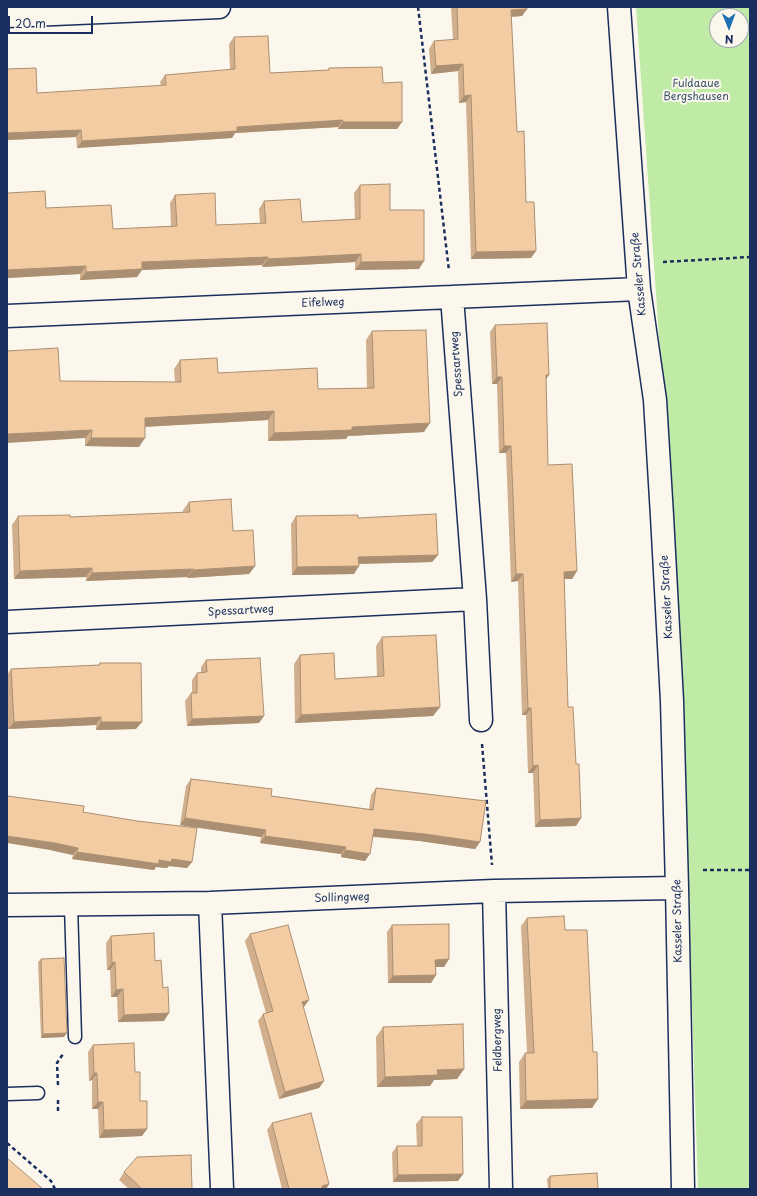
<!DOCTYPE html>
<meta charset="utf-8">
<style>
body{margin:0}
#map{position:relative;width:757px;height:1196px;overflow:hidden;background:#fbf7ec;font-family:"Playpen Sans",sans-serif}
canvas{display:block}
.frame{position:absolute;inset:0;border:8px solid #1b2f5e;pointer-events:none}
.north{position:absolute;left:709px;top:8px;width:40px;height:40px;box-sizing:border-box;background:#fbf7ec;border:1px solid #a1a7b3;border-radius:50%;rotate:179deg;font-size:11px;font-weight:700;line-height:16px;text-align:center;color:#1b2f5e}
.north::after{content:'';display:block;margin:auto;width:14px;height:18px;background:#1f6fb2;clip-path:polygon(50% 0,100% 100%,50% 72%,0 100%)}
.scale{position:absolute;left:8px;top:16px;width:85px;height:18px;box-sizing:border-box;border:2px solid #1b2f5e;border-top:0;padding-left:5px;font-size:12px;line-height:14px;white-space:nowrap;color:#1b2f5e;-webkit-text-stroke:3px #fbf7ec;paint-order:stroke}
</style>
<div id="map">
<canvas width="757" height="1196"></canvas>
<div class="frame"></div>
<div class="north">N</div>
<div class="scale">20 m</div>
</div>
<script>
const context = document.querySelector('canvas').getContext('2d');
context.lineJoin = 'round';
function paint(path, color) { context.fillStyle = color; context.fill(path, 'evenodd'); }
const toPath = rows => new Path2D(rows.map(r => 'M' + r).join(''));
function trace(path, color, width, dash) { context.strokeStyle = color; context.lineWidth = width; context.lineCap = dash ? 'butt' : 'round'; context.setLineDash(dash || []); context.stroke(path); }
function label(font, color, halo, rows, align = 'center') {
  context.font = font + ' "Playpen Sans",sans-serif'; context.lineWidth = 4; context.setLineDash([]); context.textBaseline = 'middle'; context.strokeStyle = halo; context.fillStyle = color; for (const [text, x, y, turn = 0] of rows) {
    context.save(); context.translate(x, y); context.rotate((+turn || 0) * Math.PI / 180); context.textAlign = isNaN(turn) ? turn : align; if (halo) context.strokeText(text, 0, 0); context.fillText(text, 0, 0); context.restore();
  }
}
paint(toPath([
 [636,7,750,7,750,1189,698,1189,680,639],
 [717,16,741,16,741,40,717,40]
]), '#c0eba7');
const lane = toPath([
 [71,905,75,1037],
 [7,1094,38,1093]
]);
const street = toPath([
 [619,7,639,289,655,400,662,516,672,701,677,888,683,1189],
 [7,16,219,7],
 [452,297,475,599,481,720],
 [7,316,639,289],
 [7,622,475,599],
 [494,891,501,1189],
 [210,903,222,1189],
 [7,905,210,903,494,891,677,888]
]);
trace(lane, '#1b2f5e', 15);
trace(street, '#1b2f5e', 25);
trace(toPath([
 [418,7,449,271],
 [663,262,750,257],
 [482,744,492,865],
 [703,870,750,870],
 [58,1085,57,1063,63,1054],
 [58,1100,58,1113],
 [7,1143,51,1181,55,1189]
]), '#1b2f5e', 2.5, [4, 3]);
trace(lane, '#fbf7ec', 12);
trace(street, '#fbf7ec', 22);
paint(toPath([
 [451,7,527,7,527,9,522,16,511,17,517,132,526,202,531,258,471,259,466,102,459,103,458,71,431,74,429,49,434,41,453,40],
 [234,37,270,73,328,70,329,68,383,83,402,122,397,129,338,129,338,127,235,133,232,138,77,148,76,137,7,140,7,69,37,93,161,86,160,82,165,75,230,70,229,44],
 [360,185,390,210,419,269,355,270,355,262,262,267,262,265,142,270,137,277,80,280,80,274,7,278,7,193,46,208,113,229,171,226,170,203,175,195,216,225,260,224,259,209,264,201,302,222,355,219,354,193],
 [495,325,546,380,548,465,577,571,572,579,564,579,568,707,576,764,581,818,576,826,535,827,533,773,528,773,526,715,522,715,518,581,511,582,506,453,499,453,497,384,492,384,490,332],
 [372,331,424,432,348,436,346,439,268,441,268,420,145,427,139,447,85,446,85,438,60,381,175,382,174,369,180,360,218,373,318,389,367,388,366,340],
 [189,502,233,531,255,566,249,574,187,578,187,577,86,581,86,577,14,579,12,525,18,516,70,517,183,513,183,510],
 [296,516,358,518,438,555,432,562,359,564,354,574,292,575,291,524],
 [382,637,440,707,433,716,295,723,294,664,300,655,335,679,377,677,376,646],
 [206,660,259,723,187,726,185,701,191,693,192,693,192,680,197,673,201,673,201,667],
 [100,663,136,729,96,730,96,725,8,729,7,696,7,675,11,669,99,665],
 [191,779,271,796,369,809,371,795,376,788,480,842,475,849,420,841,372,837,365,861,341,857,341,854,260,843,261,837,180,825,186,786],
 [83,812,192,862,187,868,169,866,167,868,156,867,154,870,72,859,73,855,50,850],
 [527,918,565,930,593,1052,598,1099,592,1108,520,1109,519,1062,525,1053,527,1053,521,926],
 [392,925,449,959,444,967,436,967,436,975,431,983,388,983,387,932],
 [250,934,303,1008,319,1088,279,1099,258,1021,263,1014,266,1013,245,941],
 [111,936,155,961,164,1021,118,1022,117,997,111,997,110,970,107,970,106,943],
 [41,959,64,1037,41,1038,38,962],
 [383,1027,464,1069,457,1079,434,1080,430,1086,377,1087,376,1037],
 [93,1045,135,1072,140,1101,142,1136,99,1138,98,1109,92,1109,92,1080,89,1081,88,1052],
 [422,1117,463,1174,458,1181,393,1182,392,1153,397,1146,417,1146,416,1124],
 [272,1123,329,1184,326,1189,282,1189,267,1130],
 [124,1172,192,1189,129,1189,119,1180],
 [550,1176,598,1189,548,1189,547,1179]
]), '#d1af8c');
paint(toPath([
 [527,9,522,16,506,17,511,10],
 [463,64,458,71,431,74,436,66],
 [471,95,466,102,459,103,464,96],
 [343,120,338,127,235,133,232,138,77,148,82,141,237,127],
 [343,122,402,122,397,129,338,129],
 [81,130,76,137,7,140,7,133],
 [536,251,531,258,471,259,476,252],
 [361,254,355,262,262,267,268,259],
 [268,257,262,265,142,270,137,277,80,280,86,272,142,262],
 [424,261,419,269,355,270,361,262],
 [86,266,80,274,7,278,7,270],
 [546,375,549,375,544,382],
 [497,377,502,377,497,384,492,384],
 [274,411,268,420,139,427,145,418],
 [430,423,424,432,348,436,346,439,268,441,274,433,352,427],
 [92,430,85,438,7,443,7,434],
 [91,438,145,438,139,447,85,446],
 [504,446,511,446,506,453,499,453],
 [438,555,432,562,353,564,358,557],
 [255,566,249,574,187,578,193,570],
 [359,566,354,574,292,575,297,567],
 [92,568,86,577,14,579,20,571],
 [193,569,187,577,86,581,92,573],
 [577,571,572,579,559,579,564,572],
 [516,574,523,574,518,581,511,582],
 [440,707,433,716,295,723,301,715],
 [528,708,531,708,526,715,522,715],
 [264,716,259,723,187,726,192,719],
 [101,717,96,725,8,729,14,722],
 [101,722,142,722,136,729,96,730],
 [538,765,533,773,528,773,533,766],
 [185,818,266,830,261,837,180,825],
 [581,818,576,826,535,827,540,820],
 [374,829,425,834,480,842,475,849,420,841,369,836],
 [7,836,55,843,78,848,73,855,50,850,7,843],
 [265,836,346,847,341,854,260,843],
 [345,850,370,854,365,861,341,857],
 [77,852,159,860,172,859,192,862,187,868,169,866,167,868,156,867,154,870,72,859],
 [449,959,444,967,430,967,435,960],
 [115,962,110,970,107,970,112,963],
 [436,975,431,983,388,983,393,976],
 [123,989,117,997,111,997,116,990],
 [309,1000,304,1007,302,1002],
 [169,1013,164,1021,118,1022,124,1015],
 [67,1033,64,1037,41,1038,43,1034],
 [464,1069,457,1079,434,1080,430,1086,377,1087,385,1077,437,1070],
 [94,1073,97,1073,92,1080,89,1081],
 [324,1081,319,1088,279,1099,285,1092],
 [598,1099,592,1108,520,1109,526,1101],
 [98,1102,103,1102,98,1109,92,1109],
 [147,1129,142,1136,99,1138,104,1130],
 [463,1174,458,1181,393,1182,398,1175],
 [329,1184,326,1189,319,1189,322,1186]
]), '#aa8f72');
const building = toPath([
 [457,7,527,7,527,9,511,10,517,132,524,131,526,202,534,202,536,251,476,252,471,95,464,96,463,64,436,66,434,41,458,39,457,7],
 [268,36,270,73,329,70,329,68,382,67,383,83,402,82,402,122,343,122,343,120,237,127,237,131,82,141,81,130,7,133,7,69,36,68,37,93,166,85,165,75,235,69,234,37,268,36],
 [390,184,390,210,424,210,424,261,361,262,361,254,268,259,268,257,142,262,142,269,86,272,86,266,7,270,7,193,45,191,46,208,111,205,113,229,177,226,175,195,215,193,216,225,266,223,264,201,300,199,302,222,360,219,360,185,390,184],
 [547,323,549,375,546,375,548,465,572,464,577,571,564,572,568,707,573,707,576,764,579,764,581,818,540,820,538,765,533,766,531,708,528,708,523,574,516,574,511,446,504,446,502,377,497,377,495,325,547,323],
 [426,330,430,423,352,427,352,430,274,433,274,411,145,418,145,438,91,438,92,430,7,434,7,351,58,348,60,381,181,382,180,360,217,358,218,373,317,368,318,389,374,388,372,331,426,330],
 [231,499,233,531,253,530,255,566,193,570,193,569,92,573,92,568,20,571,18,516,70,515,70,517,190,512,189,502,231,499],
 [436,514,438,555,358,557,359,566,297,567,296,516,358,515,358,518,436,514],
 [436,635,440,707,301,715,300,655,334,653,335,679,384,676,382,637,436,635],
 [260,658,264,716,192,719,191,693,197,693,197,673,207,672,206,660,260,658],
 [100,663,141,663,142,722,101,722,101,717,14,722,11,669,100,665,100,663],
 [191,779,272,789,271,796,373,810,376,788,486,801,480,842,425,834,374,829,370,854,345,850,346,847,265,836,266,830,185,818,191,779],
 [7,796,84,806,83,812,137,821,197,828,192,862,172,859,171,862,159,860,159,864,77,852,78,848,55,843,7,836,7,796],
 [564,916,565,930,587,930,593,1052,597,1052,598,1099,526,1101,525,1053,534,1053,527,918,564,916],
 [449,924,449,959,435,960,436,975,393,976,392,925,449,924],
 [288,925,309,1000,302,1002,324,1081,285,1092,263,1014,273,1011,250,934,288,925],
 [154,933,155,961,161,960,163,988,168,987,169,1013,124,1015,123,989,116,990,115,962,112,963,111,936,154,933],
 [64,958,67,1033,43,1034,41,959,64,958],
 [463,1024,464,1069,437,1070,438,1075,385,1077,383,1027,463,1024],
 [134,1043,135,1072,140,1072,140,1101,147,1101,147,1129,104,1130,103,1102,98,1102,97,1073,94,1073,93,1045,134,1043],
 [311,1113,329,1184,322,1186,322,1189,289,1189,272,1123,311,1113],
 [422,1117,462,1117,463,1174,398,1175,397,1146,422,1146,422,1117],
 [191,1155,192,1189,142,1189,124,1172,137,1157,191,1155],
 [7,1158,43,1189,7,1189,7,1158],
 [597,1173,598,1189,550,1189,550,1176,597,1173]
]);
paint(building, '#f3cca3');
trace(building, '#aa8f72', 1);
label('11px', '#3c556d', '#fbf7ec', [
 ["Fuldaaue",696,84],
 ["Bergshausen",696,97]
]);
label('11px', '#1b2f5e', '#fbf7ec', [
 ["Kasseler Straße",639,274,-95],
 ["Eifelweg",323,303,-2],
 ["Spessartweg",457,364,-94],
 ["Kasseler Straße",667,597,-93],
 ["Spessartweg",241,611,-3],
 ["Sollingweg",342,898,-2],
 ["Kasseler Straße",678,921,-91],
 ["Feldbergweg",498,1040,-91]
]);
</script>
